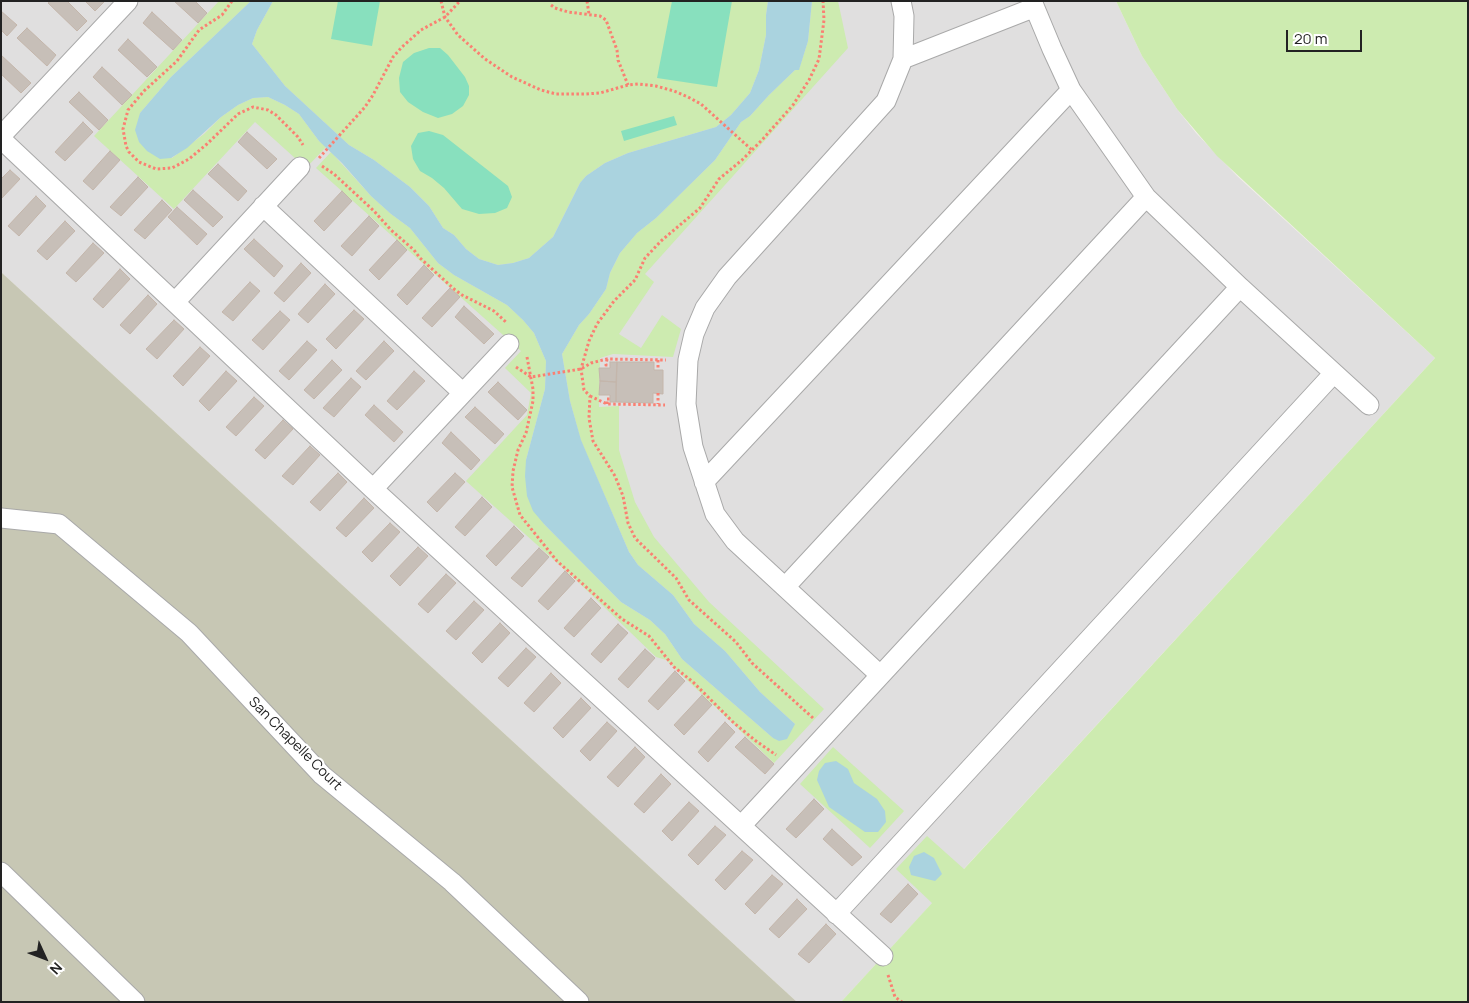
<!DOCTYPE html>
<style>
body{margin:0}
#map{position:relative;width:1469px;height:1003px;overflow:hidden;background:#f2efe9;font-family:Manrope,sans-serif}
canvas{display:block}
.frame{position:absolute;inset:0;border:2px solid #222;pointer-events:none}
.north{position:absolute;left:20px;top:933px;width:50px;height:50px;-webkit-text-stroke:4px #fff;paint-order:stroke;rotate:133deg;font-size:14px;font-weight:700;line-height:20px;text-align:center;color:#222}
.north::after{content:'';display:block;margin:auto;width:18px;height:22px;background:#222;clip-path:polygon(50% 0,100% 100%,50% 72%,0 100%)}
.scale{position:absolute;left:1286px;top:30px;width:76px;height:22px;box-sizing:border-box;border:2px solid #222;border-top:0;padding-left:6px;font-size:15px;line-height:18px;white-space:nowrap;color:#222;-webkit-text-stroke:4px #fff;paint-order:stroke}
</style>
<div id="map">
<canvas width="1469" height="1003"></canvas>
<div class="frame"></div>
<div class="north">N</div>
<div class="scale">20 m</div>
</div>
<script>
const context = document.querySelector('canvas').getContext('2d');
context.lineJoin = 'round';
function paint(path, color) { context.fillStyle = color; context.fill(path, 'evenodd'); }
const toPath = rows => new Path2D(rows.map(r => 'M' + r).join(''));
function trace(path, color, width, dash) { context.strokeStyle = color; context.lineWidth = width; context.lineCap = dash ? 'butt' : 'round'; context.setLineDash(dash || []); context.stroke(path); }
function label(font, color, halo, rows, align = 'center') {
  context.font = font + ' Manrope,sans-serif'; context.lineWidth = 4.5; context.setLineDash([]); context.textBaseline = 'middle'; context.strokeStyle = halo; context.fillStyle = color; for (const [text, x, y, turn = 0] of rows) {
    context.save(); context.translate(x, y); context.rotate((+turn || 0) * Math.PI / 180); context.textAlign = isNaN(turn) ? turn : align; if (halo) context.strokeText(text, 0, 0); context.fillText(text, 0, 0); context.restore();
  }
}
paint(toPath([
 [1,1,1116,1,1142,56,1177,109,1196,133,1237,176,1435,358,841,1002,797,1002,1,272]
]), '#e0dfdf');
paint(toPath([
 [1,272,797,1002,1,1002]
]), '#c7c7b4');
paint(toPath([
 [219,1,251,1,171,77,140,113,172,158,204,134,221,117,238,105,253,98,268,97,285,105,299,114,319,141,326,147,306,168,255,122,174,209,94,136],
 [273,1,768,1,766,15,766,35,759,70,750,93,731,115,716,127,628,153,605,163,586,176,580,183,553,237,529,258,513,263,498,265,479,259,466,249,454,235,443,228,429,206,410,187,374,160,349,145,285,86,252,44,257,30],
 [812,1,838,1,848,48,645,274,654,282,619,334,641,348,662,315,681,329,673,357,613,354,600,358,599,407,619,406,619,450,635,502,654,537,709,602,824,709,774,763,666,660,656,657,575,579,466,481,527,415,531,393,505,368,521,351,316,168,331,152,371,196,391,214,410,228,438,263,454,275,507,305,523,320,534,333,546,361,545,389,526,460,544,524,621,602,650,620,665,634,682,659,773,738,795,724,760,692,725,651,694,624,673,595,638,565,629,552,581,441,570,401,562,354,579,325,589,314,606,289,610,273,620,253,637,233,656,218,715,160,741,122,750,116,769,95,795,70,799,69,808,41],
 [1116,1,1468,1,1468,1002,841,1002,932,903,896,869,927,836,964,869,1435,358,1217,156,1177,109,1142,56],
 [833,747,904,811,870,848,800,784]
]), '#cdebb0');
paint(toPath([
 [338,1,380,1,372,46,331,39],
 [672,1,732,1,717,87,657,78],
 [429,48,440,48,448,55,465,77,469,86,469,95,463,106,452,114,438,118,423,112,408,102,400,92,399,78,403,62,414,53],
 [674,116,677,125,624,141,621,131],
 [429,131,443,135,508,186,512,197,507,208,495,213,479,214,462,209,444,188,432,178,420,171,413,159,411,146,418,133]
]), '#88e0be');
paint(toPath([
 [251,1,273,1,257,30,252,44,285,86,349,145,374,160,410,187,429,206,443,228,454,235,466,249,479,259,498,265,513,263,529,258,553,237,580,183,586,176,605,163,628,153,716,127,731,115,750,93,759,70,766,35,766,15,768,1,812,1,808,41,799,70,795,70,769,95,750,116,741,122,715,160,656,218,637,233,620,253,610,273,606,289,589,314,579,325,562,354,570,401,581,440,629,552,638,565,673,595,694,624,725,651,760,692,795,724,787,739,779,741,773,738,682,659,665,634,650,620,621,602,544,524,533,511,527,496,525,476,526,460,545,389,546,361,534,333,523,320,507,305,454,275,438,263,410,228,391,214,371,196,342,163,319,141,299,114,285,105,268,97,253,98,238,105,221,117,187,148,171,158,160,159,147,151,139,142,135,130,140,113,171,77],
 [836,761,848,769,854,783,877,799,885,811,886,822,878,832,865,832,829,807,817,780,819,771,825,763],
 [924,852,934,858,942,874,935,881,911,875,909,867,914,856]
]), '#aad3df');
const building = toPath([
 [50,1,67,1,87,21,77,31,48,3,50,1],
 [85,1,105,1,95,11,85,1],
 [174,1,195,1,207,13,198,23,174,1],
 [1,11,17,25,7,36,1,30,1,11],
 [152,12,182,40,173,50,143,23,152,12],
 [27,28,56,55,47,66,17,38,27,28],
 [128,39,157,67,147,77,118,50,128,39],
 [1,55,31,83,21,93,1,74,1,55],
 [102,67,132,95,122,105,93,77,102,67],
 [79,92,108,120,99,130,69,102,79,92],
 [83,122,93,132,65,161,55,152,83,122],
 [247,132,277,159,267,169,238,142,247,132],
 [110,151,120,160,93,190,83,181,110,151],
 [218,164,247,191,238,201,208,174,218,164],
 [10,170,20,179,1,199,1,179,10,170],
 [138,177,148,187,121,216,110,207,138,177],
 [193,190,223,217,213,227,184,200,193,190],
 [342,191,352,201,324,231,314,221,342,191],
 [36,196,46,206,19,236,8,226,36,196],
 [162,200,172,210,145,239,134,230,162,200],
 [177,207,207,234,197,245,168,217,177,207],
 [369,216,379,226,352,256,341,246,369,216],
 [65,221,75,231,47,260,37,251,65,221],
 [254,239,283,266,274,277,244,249,254,239],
 [397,240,407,250,379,280,369,270,397,240],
 [93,243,104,253,76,282,66,273,93,243],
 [301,263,311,273,284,302,274,293,301,263],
 [424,265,434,275,407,305,397,295,424,265],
 [120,269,130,279,103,308,93,299,120,269],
 [250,282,260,291,233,321,222,312,250,282],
 [325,284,335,294,308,323,298,314,325,284],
 [450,288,460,297,432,327,422,318,450,288],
 [148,295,157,304,130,334,120,325,148,295],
 [464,306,494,334,484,344,455,317,464,306],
 [354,310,364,319,336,349,326,339,354,310],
 [280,311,290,320,263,350,252,340,280,311],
 [174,320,184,329,157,359,146,349,174,320],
 [307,341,317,350,289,380,279,371,307,341],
 [384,341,394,351,366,380,356,371,384,341],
 [200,347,210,356,183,386,173,376,200,347],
 [332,360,342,370,314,399,304,390,332,360],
 [610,362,617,362,616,382,600,381,599,368,610,368,610,362],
 [617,362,654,362,654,370,663,370,663,394,653,393,653,403,616,402,617,362],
 [226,371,237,381,209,411,199,401,226,371],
 [414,371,425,381,397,410,387,401,414,371],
 [351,378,361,387,334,417,323,408,351,378],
 [600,381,616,382,616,402,610,402,610,395,599,395,600,381],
 [498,382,527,410,518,420,488,392,498,382],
 [254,397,264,406,236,436,226,427,254,397],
 [374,405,403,432,394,442,365,415,374,405],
 [475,407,504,434,495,444,465,417,475,407],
 [283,420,293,429,265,459,255,450,283,420],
 [451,432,480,460,471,470,442,443,451,432],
 [310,446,320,455,293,485,282,476,310,446],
 [338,473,347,482,320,511,310,502,338,473],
 [455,473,465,482,437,512,427,502,455,473],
 [482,497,492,507,465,536,455,527,482,497],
 [364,498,374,508,346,537,336,528,364,498],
 [390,523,400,532,372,562,362,552,390,523],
 [514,526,524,536,496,566,486,556,514,526],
 [418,547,428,556,400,586,390,576,418,547],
 [539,548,549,557,522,587,511,578,539,548],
 [565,571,575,581,548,610,538,601,565,571],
 [446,574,456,583,428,613,418,604,446,574],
 [591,598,601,608,574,637,564,628,591,598],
 [474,601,484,610,456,640,446,631,474,601],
 [500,623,510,633,482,663,472,653,500,623],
 [618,624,628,633,601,663,591,654,618,624],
 [526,648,536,657,508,687,498,678,526,648],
 [645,649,655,658,628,688,618,679,645,649],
 [675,671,685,681,658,710,648,701,675,671],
 [551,673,561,683,534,712,524,703,551,673],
 [702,695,712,705,684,735,674,725,702,695],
 [581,698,591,708,563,738,553,728,581,698],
 [607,722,617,731,590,761,580,751,607,722],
 [725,722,735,732,708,762,698,752,725,722],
 [745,737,774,764,765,774,735,747,745,737],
 [635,747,645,757,618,787,607,777,635,747],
 [661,774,671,784,644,813,634,804,661,774],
 [814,799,824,809,796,838,786,829,814,799],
 [689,802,699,811,672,841,662,831,689,802],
 [715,826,726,835,698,865,688,855,715,826],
 [832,829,862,857,852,866,823,839,832,829],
 [742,851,753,860,725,890,715,880,742,851],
 [772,875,783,884,755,914,745,904,772,875],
 [908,884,918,894,891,923,880,914,908,884],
 [797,899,807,909,779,938,769,929,797,899],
 [826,924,836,934,809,963,798,954,826,924]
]);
paint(building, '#c7bfb8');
trace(building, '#c4b6ab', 1);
const street = toPath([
 [1032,1,1052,49,1071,90,1146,197,1240,287,1369,405],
 [903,59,1033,8],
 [1,136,128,1],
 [1,139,373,489,883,956],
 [263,206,463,393],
 [175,302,300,167],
 [704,482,1071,90],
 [373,489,509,344],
 [1,518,59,524,189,633,322,775,452,882,579,1002],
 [786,586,1146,197],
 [880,675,735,541,715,514,693,447,686,404,688,360,694,334,705,308,727,277,886,101,903,59,904,16,901,1],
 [741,826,1240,287],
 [1,872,135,1002],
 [836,914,1334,373]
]);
trace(street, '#a9a9a9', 21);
trace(toPath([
 [232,1,222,15,199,30,177,61,144,91,128,110,123,129,126,146,129,152,139,162,156,169,172,168,189,159,207,144,238,114,253,107,268,110,276,115,298,137,303,145],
 [441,1,445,17,458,35,485,59,512,77,541,90,556,94,586,94,600,93,628,85,639,84,656,86,674,91,688,97,701,104,752,150],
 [587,1,589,14],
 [551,5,555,8,568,12,600,16,606,20,617,50,618,60,628,85],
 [319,158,365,107,373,95,393,57,402,47,421,30,445,17,460,1],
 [322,166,334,174,374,211,391,230,414,250,420,258,454,289,462,295,494,311,507,323],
 [527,357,533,389,533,401,526,433,518,450,513,471,512,487,520,515,557,561,622,619,649,636,674,667,693,682,734,723,756,741,776,755],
 [607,359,606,365,610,365],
 [658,360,658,370],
 [516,367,531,377,581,369,591,363,607,359,666,360],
 [658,393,658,404],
 [590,396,607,404,665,405],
 [607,404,607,399,610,399],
 [813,718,752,663,736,642,689,600,676,578,635,538,628,523,623,496,615,476,593,441,589,418,590,396,584,390,581,369,589,341,597,324,614,301,635,280,645,258,661,241,700,208,719,179,742,160,762,140,793,105,809,80,819,59,824,20,823,1],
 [888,975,895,997,902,1002]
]), '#fa8072', 3, [2.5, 2.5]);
trace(street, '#fff', 19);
label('14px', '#222', '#fff', [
 ["San Chapelle Court",295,744,45]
]);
</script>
